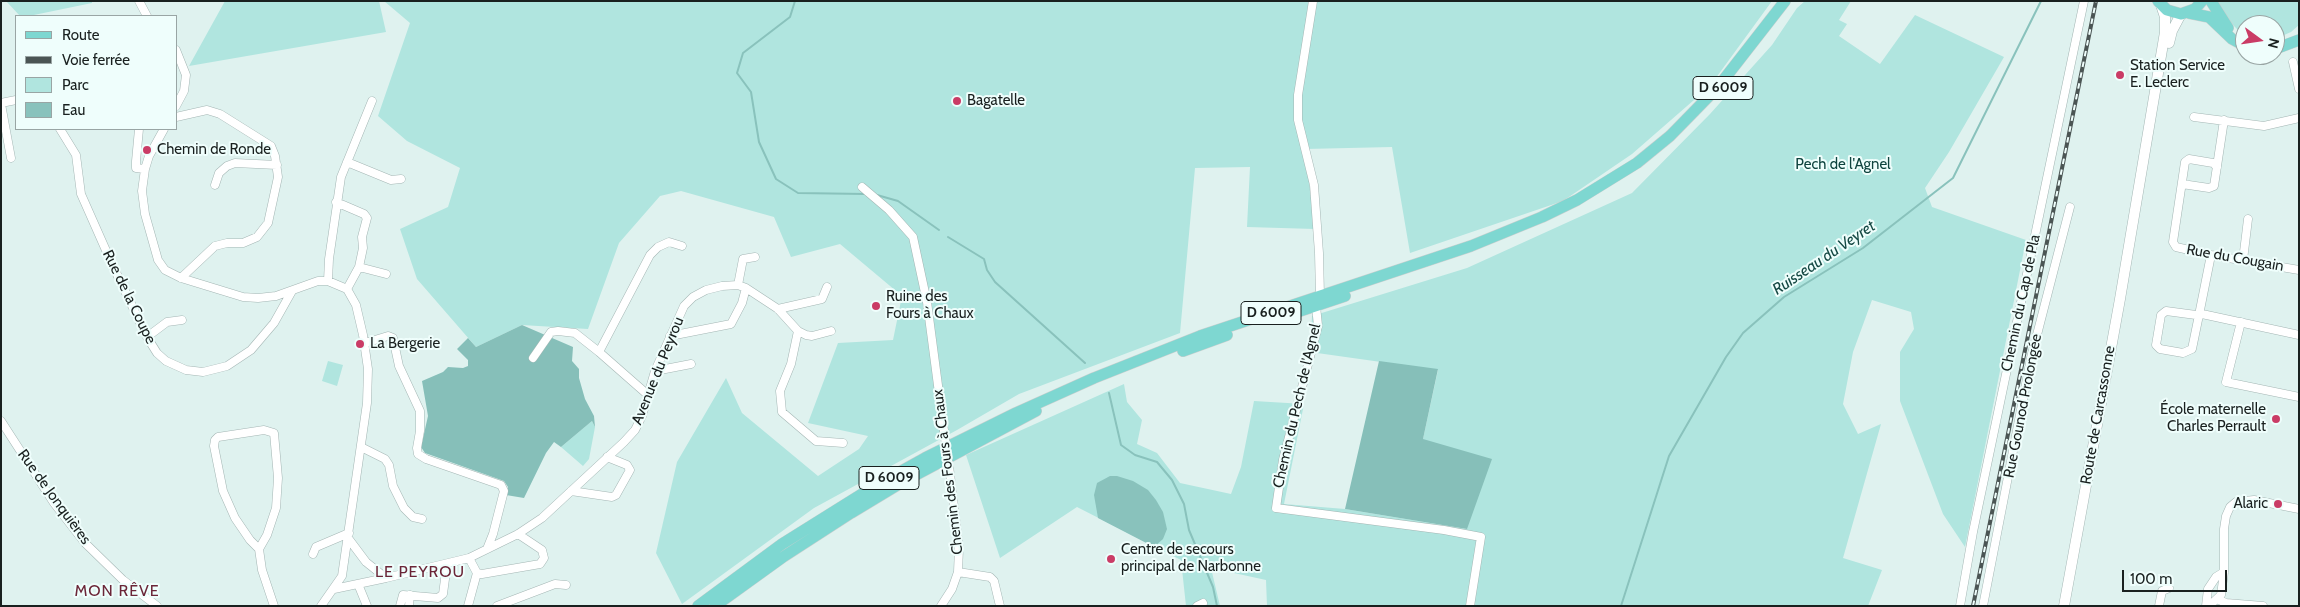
<!DOCTYPE html>
<meta charset="utf-8">
<style>
body{margin:0}
#map{position:relative;width:2300px;height:607px;overflow:hidden;background:#dff2ef;font-family:Cabin,sans-serif}
canvas{display:block}
.frame{position:absolute;inset:0;border:2px solid #19201f;pointer-events:none}
.legend{position:absolute;left:15px;top:15px;width:162px;height:115px;box-sizing:border-box;background:#effefc;border:1px solid #99a5a4;margin:0;padding:6px 9px;list-style:none;font-size:15px;color:#19201f}
.legend li{display:flex;align-items:center;gap:10px;height:25px}
.legend b{width:25px;border:1px solid #99a5a4}
.north{position:absolute;left:2235px;top:15px;width:50px;height:50px;box-sizing:border-box;background:#effefc;border:1px solid #99a5a4;border-radius:50%;rotate:104deg;font-size:14px;font-weight:700;line-height:20px;text-align:center;color:#19201f}
.north::after{content:'';display:block;margin:auto;width:18px;height:22px;background:#ca3c66;clip-path:polygon(50% 0,100% 100%,50% 72%,0 100%)}
.scale{position:absolute;left:2122px;top:570px;width:105px;height:22px;box-sizing:border-box;border:2px solid #19201f;border-top:0;padding-left:6px;font-size:15px;line-height:18px;white-space:nowrap;color:#19201f;-webkit-text-stroke:4px #effefc;paint-order:stroke}
</style>
<div id="map">
<canvas width="2300" height="607"></canvas>
<div class="frame"></div>
<ul class="legend">
<li><b style="height:6px;background:#7ed7d1"></b>Route</li>
<li><b style="height:6px;background:#4b5554"></b>Voie ferrée</li>
<li><b style="height:14px;background:#b0e5df"></b>Parc</li>
<li><b style="height:14px;background:#89c2bc"></b>Eau</li>
</ul>
<div class="north">N</div>
<div class="scale">100 m</div>
</div>
<script>
const context = document.querySelector('canvas').getContext('2d');
context.lineJoin = 'round';
function paint(path, color) { context.fillStyle = color; context.fill(path, 'evenodd'); }
const toPath = rows => new Path2D(rows.map(r => 'M' + r).join(''));
function trace(path, color, width, dash) { context.strokeStyle = color; context.lineWidth = width; context.lineCap = dash ? 'butt' : 'round'; context.setLineDash(dash || []); context.stroke(path); }
function label(font, color, halo, rows, align = 'center') {
  context.font = font + ' Cabin,sans-serif'; context.lineWidth = 4; context.setLineDash([]); context.textBaseline = 'middle'; context.strokeStyle = halo; context.fillStyle = color; for (const [text, x, y, turn = 0] of rows) {
    context.save(); context.translate(x, y); context.rotate((+turn || 0) * Math.PI / 180); context.textAlign = isNaN(turn) ? turn : align; if (halo) context.strokeText(text, 0, 0); context.fillText(text, 0, 0); context.restore();
  }
}
paint(toPath([
 [6,1,92,1,92,3,29,16,20,16],
 [225,1,379,1,386,32,189,66],
 [384,1,1772,1,1710,86,1632,154,1563,201,1410,253,1392,147,1305,149,1315,229,1247,227,1250,167,1195,168,1180,333,1019,394,957,430,814,508,682,604,656,553,677,462,726,378,742,413,818,476,859,449,868,436,808,423,838,343,893,340,902,296,840,244,791,257,774,217,681,191,660,196,619,243,588,329,522,325,476,347,417,279,400,229,448,207,460,168,407,141,378,116,410,23],
 [1805,1,1851,1,1839,20,1847,24,1839,36,1880,64,1915,15,2004,57,1949,152,1925,188,1932,207,2026,240,1965,547,1943,514,1900,401,1900,352,1914,329,1911,312,1872,300,1853,352,1843,404,1858,434,1881,424,1843,558,1882,570,1868,606,1267,606,1266,580,1211,568,1220,606,1186,606,1181,560,1077,507,1000,558,966,455,1124,384,1127,402,1142,420,1137,444,1157,453,1180,483,1231,494,1241,467,1254,401,1304,404,1284,504,1345,509,1467,529,1423,439,1438,370,1310,352,1312,316,1467,268,1632,193,1710,114,1772,45,1797,8],
 [2214,1,2299,1,2299,25,2291,32,2275,39,2275,25,2245,25,2245,37,2226,18],
 [328,361,343,365,337,386,322,381],
 [592,421,595,427,589,459,583,466,561,447]
]), '#b0e5df');
paint(toPath([
 [522,325,573,347,572,361,579,369,579,378,585,399,594,416,595,427,592,421,561,447,554,442,546,453,524,498,506,495,508,487,504,481,425,453,421,447,428,416,422,381,443,372,448,367,463,368,468,366,468,360,457,349,468,338,476,347],
 [1379,361,1438,369,1423,439,1492,459,1467,529,1345,509]
]), '#86bfb9');
paint(toPath([
 [1110,476,1117,476,1133,481,1148,490,1156,500,1163,512,1167,529,1163,539,1154,547,1098,518,1094,495,1097,483]
]), '#89c2bc');
trace(toPath([
 [795,1,790,17,743,53,737,73,751,92,759,142,776,179,798,193,865,194],
 [877,195,898,201,939,230],
 [948,237,984,259,987,270,995,282,1085,363],
 [1109,393,1121,445,1135,455,1157,462,1172,480,1184,504,1189,530,1213,587,1217,606],
 [1621,606,1669,456,1726,357,1743,333,1784,297,1863,248,1953,178,2041,1]
]), '#89c2bc', 2);
const minor = toPath([
 [139,1,147,16],
 [1313,1,1298,95,1298,120,1314,185,1319,253,1320,296,1316,306,1318,326,1283,460,1276,508,1444,530,1481,537,1470,606],
 [176,50,186,75,184,91,176,106],
 [2293,62,2299,89],
 [1,103,16,100],
 [1,104,11,158],
 [176,117,207,110,220,114,271,146,275,156,278,177,268,223,257,237,243,243,227,243,215,246,181,278],
 [2194,117,2264,126,2299,118],
 [60,129,76,155,81,194,112,264,147,337,157,353,166,361,186,370,203,372,227,366,251,350,274,323,292,291],
 [139,129,136,161,136,168,145,169],
 [164,129,149,156,145,169,142,191,145,214,158,260,165,270,181,278,243,297,258,298,276,296,318,281,328,281,347,289,356,305,363,335,368,369,367,403,342,576,321,606],
 [347,162,391,180,401,179],
 [2217,167,2213,163,2189,159,2185,162,2173,242,2176,247,2211,255,2299,270],
 [2182,184,2209,188,2214,186,2224,120],
 [215,185,219,173,227,166,235,163,277,165],
 [862,187,889,210,913,237,927,302,944,431],
 [336,202,364,214,367,218,362,237,363,248,359,267,347,289],
 [2211,255,2199,315,2192,349,2183,353,2160,349,2156,345,2161,315,2166,311,2196,315,2199,315,2202,314,2299,335],
 [2243,260,2248,219],
 [359,267,386,274],
 [328,281,329,259,341,177,372,101],
 [738,285,743,259,755,257],
 [778,309,822,299,827,287],
 [2241,322,2226,382,2299,397],
 [798,331,791,364,780,391,782,412,816,441,843,443],
 [670,336,731,324,742,303,746,288],
 [147,337,167,322,182,320],
 [365,343,388,336,393,338,399,366,420,411,420,431,417,448,418,454,426,459,501,485,504,491,493,534,487,549],
 [533,358,551,332,558,331,575,333,599,352],
 [655,371,691,364],
 [648,395,599,352,650,255,658,247,669,242,682,246],
 [1,421,54,503,85,543,123,580,157,606],
 [361,447,385,459,389,465,393,486,404,508,413,517,422,519],
 [571,491,612,497,616,495,630,470,627,465,607,457],
 [348,538,366,562,386,578,469,558,518,534,542,518,624,442,635,430,642,416,655,371,684,306,693,297,706,290,722,286,738,285,746,288,778,309,798,331,806,335,812,336,831,331],
 [259,549,267,535,276,508,278,478,274,433,264,430,218,437,215,440,214,446,223,491,235,518,250,540,259,549,262,570,274,606],
 [313,554,316,547,349,533],
 [469,558,477,573,482,574,540,564,544,558,542,550,518,534],
 [958,572,990,577,994,581,1000,606],
 [358,584,367,606],
 [334,589,386,578],
 [2217,599,2226,603,2263,606],
 [400,606,403,595,438,598,443,594,447,564],
 [409,606,410,595],
 [468,606,477,573],
 [497,606,555,584,566,585],
 [941,606,952,589,958,572,959,548,950,474],
 [1197,606,1203,603],
 [1960,606,1973,532,2084,1],
 [1983,606,2031,358,2070,207],
 [2159,606,2162,591,2169,588],
 [2206,606,2208,589,2216,577,2224,572],
 [2209,606,2221,595,2224,572,2224,529,2226,516,2230,507,2236,502,2254,500,2299,509]
]);
const secondary = toPath([
 [2169,43,2172,31,2181,14],
 [2064,606,2120,299,2165,32,2165,17,2161,5]
]);
const primary = toPath([
 [2158,1,2167,10,2181,14,2195,9,2202,1],
 [2211,1,2228,28],
 [2189,13,2209,17,2232,39,2245,46],
 [2275,49,2299,40],
 [1285,316,1345,296],
 [1183,351,1227,335],
 [698,606,782,544,878,484,925,458,1016,413,1094,378,1200,336,1471,246,1542,217,1577,200,1637,163,1670,136,1718,87,1785,1],
 [715,606,783,557,851,513,899,484,1036,411]
]);
trace(minor, '#a4b6b4', 9);
trace(secondary, '#a4b6b4', 11);
trace(primary, '#cccece', 12);
trace(minor, '#fff', 8);
trace(secondary, '#fff', 10);
trace(primary, '#7ed7d1', 11);
const rail = toPath([
 [1973,606,2096,1]
]);
trace(rail, '#4b5554', 4);
trace(rail, '#effefc', 2, [5.5]);
const minorBridge = toPath([
 [944,431,950,474]
]);
trace(minorBridge, '#a4b6b4', 9, []);
trace(minorBridge, '#fff', 8);
for (const [x, y, r, color] of [
 [2120,75,5,"#ca3c66"],
 [957,101,5,"#ca3c66"],
 [147,150,5,"#ca3c66"],
 [876,306,5,"#ca3c66"],
 [360,344,5,"#ca3c66"],
 [2276,419,5,"#ca3c66"],
 [2278,504,5,"#ca3c66"],
 [1111,559,5,"#ca3c66"]
]) { const dot = new Path2D(); dot.arc(x, y, r, 0, 2 * Math.PI); context.fillStyle = color; context.fill(dot); trace(dot, '#effefc', 2); }
for (const [x, y, w] of [
 [1723,88,60],
 [1271,313,60],
 [889,478,60]
]) { const box = new Path2D(); box.roundRect(x - w / 2, y - 11.5, w, 23, 4); context.fillStyle = '#effefc'; context.fill(box); trace(box, '#19201f', 1); }
label('bold 14px', '#19201f', null, [
 ["D 6009",1723,88],
 ["D 6009",1271,313],
 ["D 6009",889,478]
]);
label('15px', '#19201f', '#effefc', [
 ["Station Service",2130,66],
 ["E. Leclerc",2130,83],
 ["Bagatelle",967,101],
 ["Chemin de Ronde",157,150],
 ["Ruine des",886,297],
 ["Fours à Chaux",886,314],
 ["La Bergerie",370,344],
 ["École maternelle",2266,410,"right"],
 ["Charles Perrault",2266,427,"right"],
 ["Alaric",2268,504,"right"],
 ["Centre de secours",1121,550],
 ["principal de Narbonne",1121,567]
], 'left');
label('15px', '#0f443f', '#effefc', [
 ["Pech de l'Agnel",1843,165]
]);
label('15px', '#19201f', '#effefc', [
 ["Rue du Cougain",2235,258,10],
 ["Rue de la Coupe",129,297,64],
 ["Chemin du Cap de Pla",2021,303,-78],
 ["Avenue du Peyrou",658,371,-68],
 ["Chemin du Pech de l'Agnel",1297,406,-77],
 ["Rue Gounod Prolongée",2023,406,-79],
 ["Route de Carcassonne",2098,415,-80],
 ["Chemin des Fours à Chaux",948,472,-97],
 ["Rue de Jonquières",54,497,54]
]);
label('italic 16px', '#154944', '#effefc', [
 ["Ruisseau du Veyret",1824,258,-34]
]);
context.letterSpacing = '1px';
label('16px', '#6b2638', '#effefc', [
 ["LE PEYROU",420,572],
 ["MON RÊVE",117,591]
]);
context.letterSpacing = '0px';
</script>
